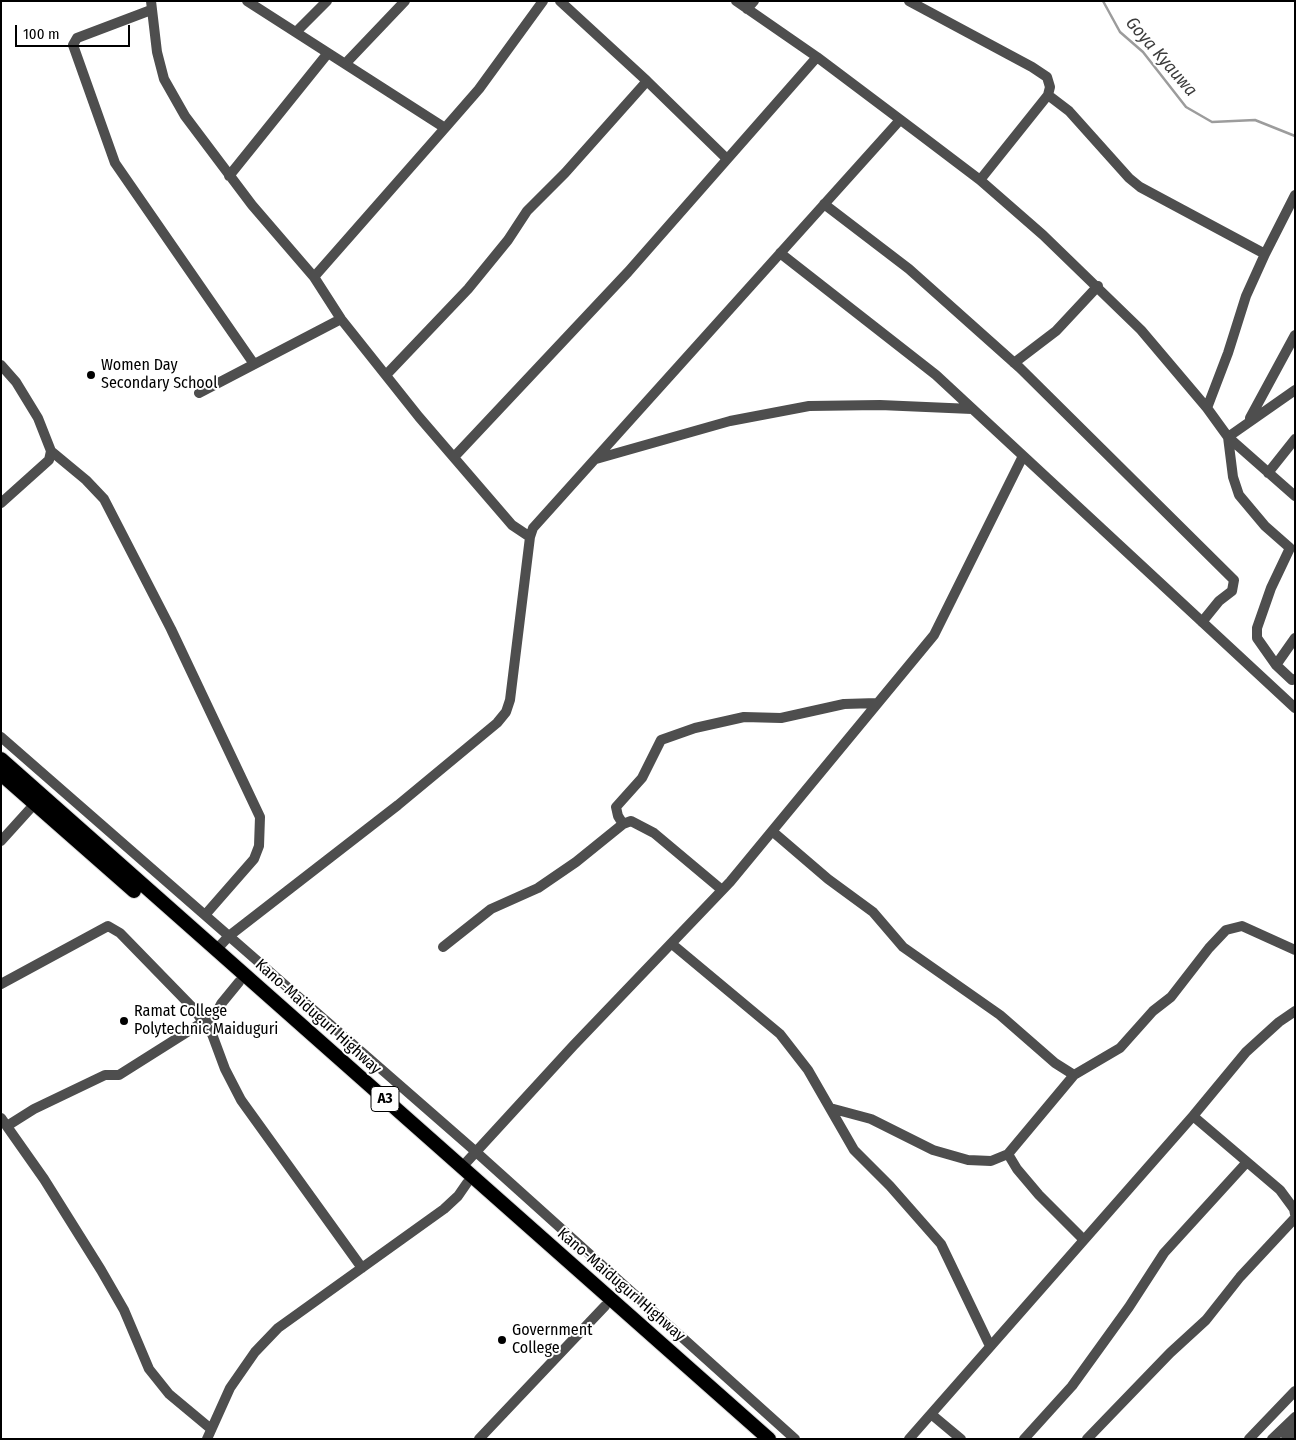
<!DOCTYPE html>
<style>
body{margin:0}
#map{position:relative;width:1296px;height:1440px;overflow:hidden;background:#fff;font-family:"Fira Sans Condensed",sans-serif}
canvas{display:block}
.frame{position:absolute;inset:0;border:2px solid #000;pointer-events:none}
.scale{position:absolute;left:15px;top:25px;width:115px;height:22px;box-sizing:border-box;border:2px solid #000;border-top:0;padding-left:6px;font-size:15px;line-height:18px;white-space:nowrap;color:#000;-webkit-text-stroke:4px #fff;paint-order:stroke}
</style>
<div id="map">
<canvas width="1296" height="1440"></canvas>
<div class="frame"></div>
<div class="scale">100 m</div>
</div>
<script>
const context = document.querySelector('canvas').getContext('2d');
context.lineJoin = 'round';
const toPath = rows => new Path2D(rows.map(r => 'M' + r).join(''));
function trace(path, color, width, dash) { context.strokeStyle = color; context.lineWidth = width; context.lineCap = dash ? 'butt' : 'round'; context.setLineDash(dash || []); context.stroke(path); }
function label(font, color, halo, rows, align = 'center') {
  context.font = font + ' "Fira Sans Condensed",sans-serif'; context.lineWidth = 4; context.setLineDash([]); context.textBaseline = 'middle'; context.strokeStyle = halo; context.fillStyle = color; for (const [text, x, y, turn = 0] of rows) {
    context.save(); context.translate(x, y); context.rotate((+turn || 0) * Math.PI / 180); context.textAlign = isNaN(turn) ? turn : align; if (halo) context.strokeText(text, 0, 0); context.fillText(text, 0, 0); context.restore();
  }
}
trace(toPath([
 [1103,1,1120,32,1143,52,1186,107,1212,122,1255,120,1295,136]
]), '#9c9c9c', 2.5);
const highway = toPath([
 [1,759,769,1439],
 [1,774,134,891]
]);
trace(highway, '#dbdbdb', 16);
trace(toPath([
 [151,1,157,52,164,79,185,116,252,205,314,277,341,319,419,417,512,525,530,537],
 [247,1,445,128,479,89,543,1],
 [560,1,647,81,727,159],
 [736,1,817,57,918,133,980,180,1043,235,1141,330,1207,408,1228,437,1295,496],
 [909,1,1032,67,1047,77,1050,87,1048,95,980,180],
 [747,9,754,1],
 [151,10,77,38,73,45,115,163,254,364],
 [296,32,327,1],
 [345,64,405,1],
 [1048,95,1069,111,1129,178,1140,187,1265,254,1246,296,1228,353,1207,408],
 [229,176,328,53],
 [824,204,909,269,1020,368,1234,580,1232,591,1219,601,1202,622],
 [780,253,936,375,1295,708],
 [1265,254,1295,195],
 [314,277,445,128],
 [1014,363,1056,331,1098,286],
 [1,365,16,382,38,418,51,451,86,480,104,499,171,629,260,817,259,846,254,859,205,915],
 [386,375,468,289,508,240,527,211,565,173,647,81],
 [1295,390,1228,437,1233,477,1239,495,1265,526,1290,548,1271,588,1257,628,1257,638,1276,665,1292,680,1295,679],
 [199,393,341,319],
 [1250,418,1295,335],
 [455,456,628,272,817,57],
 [596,459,730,421,809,406,880,405,972,409],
 [1268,473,1295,439],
 [1,503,49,460,51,451],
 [1276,665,1295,638],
 [1,737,475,1151,795,1439],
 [623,824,618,816,616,807,642,778,661,740,695,728,744,717,781,718,844,704,877,703],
 [772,831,828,879,873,912,903,947,1000,1015,1055,1063,1074,1075,1008,1154,991,1161,968,1160,933,1150,871,1119,830,1108],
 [1,841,39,799],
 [672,944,780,1034,808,1070,854,1150,890,1186,941,1244,990,1346],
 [443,947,491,909,538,888,576,862,623,824,631,821,654,833,722,890],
 [216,950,229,936,398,805,497,723,506,712,510,700,530,537,533,528,900,120],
 [239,982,221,1004,214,1017,203,1022,212,1034,225,1069,241,1100,362,1268],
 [1,984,108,926,120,933,194,1009,203,1022,119,1075,105,1075,34,1109,7,1126],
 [1074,1075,1120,1048,1153,1011,1171,997,1209,948,1226,930,1242,926,1295,950],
 [1193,1116,1280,1190,1294,1209,1295,1214],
 [1,1118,44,1179,101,1270,124,1310,149,1369,169,1394,211,1429],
 [1008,1154,1017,1169,1039,1195,1083,1239],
 [462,1167,573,1046,730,882,934,635,1023,456],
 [931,1414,961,1439],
 [207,1439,230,1388,255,1352,278,1328,444,1209,458,1196,467,1183],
 [479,1439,605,1306],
 [909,1439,1193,1116,1246,1052,1279,1022,1295,1011],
 [1024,1439,1072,1386,1129,1307,1164,1253,1247,1162],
 [1087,1439,1170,1353,1206,1320,1240,1277,1295,1218],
 [1249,1439,1295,1391],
 [1272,1439,1295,1417],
 [1286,1439,1295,1430]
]), '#4e4e4e', 10);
trace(highway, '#000', 14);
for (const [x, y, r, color] of [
 [91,375,5,"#000"],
 [124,1021,5,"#000"],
 [502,1340,5,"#000"]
]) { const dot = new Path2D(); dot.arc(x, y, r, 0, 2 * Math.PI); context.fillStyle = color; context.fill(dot); trace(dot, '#fff', 2); }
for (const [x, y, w] of [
 [385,1099,28]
]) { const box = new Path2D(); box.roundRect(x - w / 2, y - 12.5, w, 25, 4); context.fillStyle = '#fff'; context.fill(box); trace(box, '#000', 1); }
label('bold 15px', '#000', null, [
 ["A3",385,1099]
]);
label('16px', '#000', '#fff', [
 ["Women Day",101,366],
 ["Secondary School",101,384],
 ["Ramat College",134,1012],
 ["Polytechnic Maiduguri",134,1030],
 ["Government",512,1331],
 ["College",512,1349]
], 'left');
label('16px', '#000', '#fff', [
 ["Kano-Maiduguri Highway",318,1017,42],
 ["Kano-Maiduguri Highway",621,1285,41]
]);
label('italic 18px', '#3d3d3d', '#fff', [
 ["Goya Kyauwa",1161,57,49]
]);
</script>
